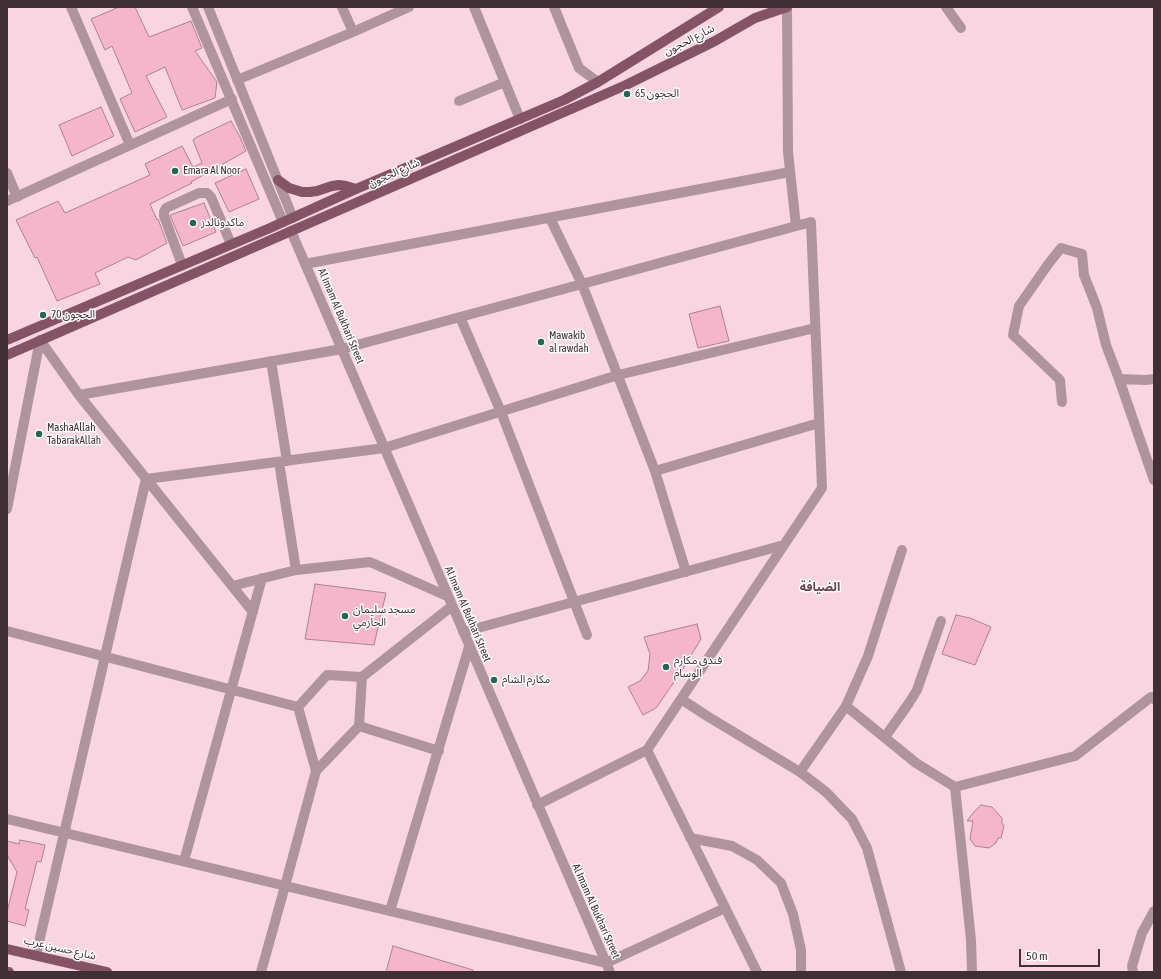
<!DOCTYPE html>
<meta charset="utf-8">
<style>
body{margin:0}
#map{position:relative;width:1161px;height:979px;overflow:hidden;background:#f9d5e1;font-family:"Asap Condensed",sans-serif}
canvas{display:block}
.frame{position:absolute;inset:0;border:8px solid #402f35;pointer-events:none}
.scale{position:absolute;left:1019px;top:949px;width:81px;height:18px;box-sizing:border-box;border:2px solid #402f35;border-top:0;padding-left:5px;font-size:12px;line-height:14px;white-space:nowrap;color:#402f35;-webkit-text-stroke:3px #fff;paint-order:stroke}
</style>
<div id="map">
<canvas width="1161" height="979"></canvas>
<div class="frame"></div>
<div class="scale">50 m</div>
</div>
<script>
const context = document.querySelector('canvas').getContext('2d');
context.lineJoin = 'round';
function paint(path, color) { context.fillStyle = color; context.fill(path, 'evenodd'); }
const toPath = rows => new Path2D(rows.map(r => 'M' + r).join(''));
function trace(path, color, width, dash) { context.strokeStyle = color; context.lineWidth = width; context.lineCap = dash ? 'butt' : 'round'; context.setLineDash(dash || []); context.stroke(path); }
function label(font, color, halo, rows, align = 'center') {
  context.font = font + ' "Asap Condensed","Noto Sans Arabic",sans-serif'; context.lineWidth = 3; context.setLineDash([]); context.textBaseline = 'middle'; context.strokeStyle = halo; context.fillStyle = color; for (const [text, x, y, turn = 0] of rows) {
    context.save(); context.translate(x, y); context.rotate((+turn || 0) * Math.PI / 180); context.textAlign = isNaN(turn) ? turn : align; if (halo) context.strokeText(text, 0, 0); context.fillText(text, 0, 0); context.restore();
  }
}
const building = toPath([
 [119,7,135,7,149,37,191,21,202,48,195,51,217,82,215,98,182,110,165,67,146,76,167,117,135,132,120,99,132,93,112,46,105,50,91,19,119,7],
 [101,107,114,136,72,156,59,125,101,107],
 [231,121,240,137,246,151,191,182,192,183,150,204,157,220,158,219,167,243,136,260,128,257,95,273,100,284,57,301,37,257,35,258,16,220,58,201,65,213,150,175,145,164,182,146,193,167,202,163,193,140,195,139,195,138,231,121],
 [246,169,259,199,229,212,215,183,246,169],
 [204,203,216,232,183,246,170,215,204,203],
 [720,306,729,341,698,348,689,314,720,306],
 [315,584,386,593,374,645,305,639,315,584],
 [956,615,970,618,991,627,975,665,942,654,956,615],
 [697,624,701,639,681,672,656,708,643,715,628,687,640,681,648,671,650,654,644,637,697,624],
 [981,805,992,807,1002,818,1002,823,1004,826,1001,838,998,838,996,843,989,848,975,846,970,839,973,821,967,821,974,812,981,805],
 [20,840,45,845,41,862,37,861,25,909,29,910,25,926,7,921,7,912,17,872,7,855,7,841,19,844,20,840],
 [393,946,473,970,473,972,386,972,393,946]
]);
paint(building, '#f5b5cb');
trace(building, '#ab8190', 1);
trace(toPath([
 [71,7,130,145],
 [192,7,283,222],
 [208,7,293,218],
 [342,7,353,32],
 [474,7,520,119],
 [554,7,579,68,598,82],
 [787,7,788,152,796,226],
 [946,7,961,28],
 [237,80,353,32,409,7],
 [459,101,505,82],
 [7,173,17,197],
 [7,201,232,99],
 [550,218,582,284,655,471,686,572],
 [291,231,610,972],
 [305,264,790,172],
 [182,265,164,216,164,212,166,208,199,193,207,193,211,197,231,244],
 [460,317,501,412,587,635],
 [271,361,287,461],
 [1119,379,1154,480],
 [79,395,342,349,811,222,822,488,647,750,537,805],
 [1062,402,1060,380,1013,335,1019,306,1049,263,1061,248,1082,254,1084,275,1097,308,1106,345,1119,379,1146,380,1154,379],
 [655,471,819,423],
 [7,509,40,340,79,395,253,612],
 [296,570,370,562,447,596],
 [232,586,296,570,279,462],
 [7,631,298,707,316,771],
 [463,632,784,545],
 [681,699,707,716,800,772,826,792,852,819,867,848,901,972],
 [846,706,916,763,955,787,1075,756,1151,697,1154,699],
 [298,707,327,675,362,677],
 [359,726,439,751],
 [885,737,909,703,917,690,941,621],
 [647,750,757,972],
 [800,772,846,706,868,656,902,550],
 [955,787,971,940,972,972],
 [7,819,606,963,725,908],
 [690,838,732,846,757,860,781,883,793,914,801,950,801,972],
 [184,861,262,578],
 [390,911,469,647],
 [36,955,146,479,384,448,618,375,815,328],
 [261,972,285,886,316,771,359,726,362,677,452,606],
 [1133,972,1132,966,1142,933,1154,911]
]), '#b0949d', 10);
trace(toPath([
 [278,180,289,188,302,192,310,192,317,191,332,186,339,185,346,186,356,189],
 [7,340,270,228,356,189,564,100,598,82,719,7],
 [7,355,626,85,715,41,755,18,787,7],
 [7,949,107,972],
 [7,972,9,972]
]), '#845466', 10);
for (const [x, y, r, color] of [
 [627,94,4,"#226657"],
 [175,171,4,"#226657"],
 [193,223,4,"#226657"],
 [43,315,4,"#226657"],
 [541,342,4,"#226657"],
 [39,434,4,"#226657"],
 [345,616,4,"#226657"],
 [666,667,4,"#226657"],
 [494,680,4,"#226657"]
]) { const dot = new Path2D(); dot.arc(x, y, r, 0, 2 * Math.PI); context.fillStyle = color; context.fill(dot); trace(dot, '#fff', 1.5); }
label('11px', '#402f35', '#fff', [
 ["شارع الحجون",689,40,-27],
 ["شارع الحجون",394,173,-24],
 ["Al Imam Al Bukhari Street",341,316,67],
 ["Al Imam Al Bukhari Street",468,614,67],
 ["Al Imam Al Bukhari Street",596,911,66],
 ["شارع حسين عرب",60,948,13]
]);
label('11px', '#402f35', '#fff', [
 ["الحجون 65",635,94],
 ["Emara Al Noor",183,171],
 ["ماكدونالدز",201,223],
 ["الحجون 70",51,315],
 ["Mawakib",549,336],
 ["al rawdah",549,349],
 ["MashaAllah",47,428],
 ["TabarakAllah",47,441],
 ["مسجد سليمان",353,610],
 ["الحازمي",353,623],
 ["فندق مكارم",674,661],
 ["الوسام",674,674],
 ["مكارم الشام",502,680]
], 'left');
label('bold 12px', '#66414f', '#fff', [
 ["الضيافة",820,587]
]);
</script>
